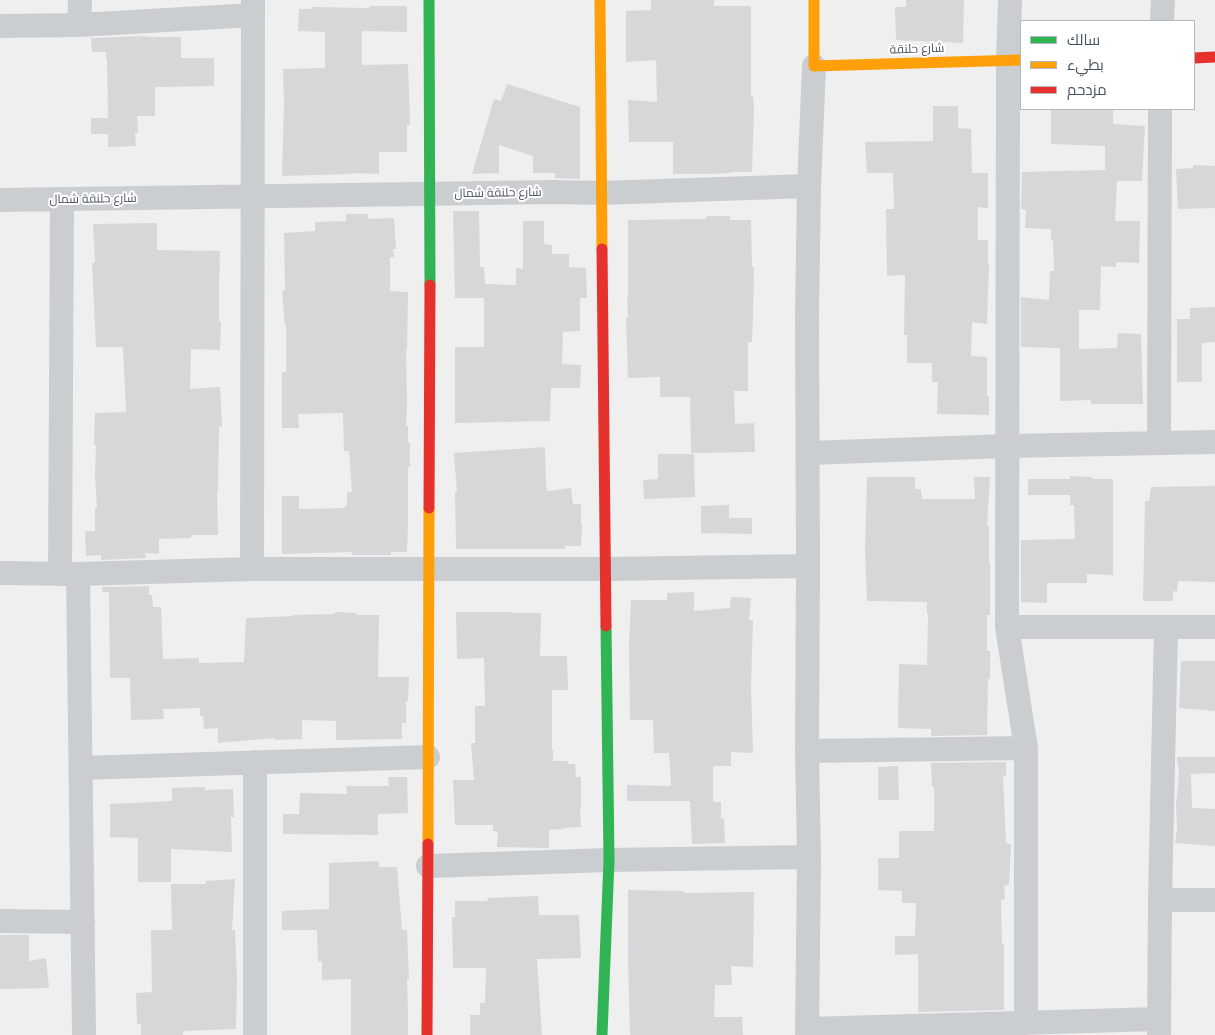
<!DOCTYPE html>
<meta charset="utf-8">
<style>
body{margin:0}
#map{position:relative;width:1215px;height:1035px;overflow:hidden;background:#f0efef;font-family:Figtree,Cairo,sans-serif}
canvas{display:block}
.legend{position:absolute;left:1020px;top:20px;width:175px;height:90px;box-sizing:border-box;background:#fff;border:1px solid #b5b9be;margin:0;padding:6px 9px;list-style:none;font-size:15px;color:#45515d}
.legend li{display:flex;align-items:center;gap:10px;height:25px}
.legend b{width:25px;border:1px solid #b5b9be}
</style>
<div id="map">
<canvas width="1215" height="1035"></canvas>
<ul class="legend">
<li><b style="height:6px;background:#30b455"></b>سالك</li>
<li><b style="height:6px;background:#ff9f0a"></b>بطيء</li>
<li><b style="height:6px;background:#e5322d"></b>مزدحم</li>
</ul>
</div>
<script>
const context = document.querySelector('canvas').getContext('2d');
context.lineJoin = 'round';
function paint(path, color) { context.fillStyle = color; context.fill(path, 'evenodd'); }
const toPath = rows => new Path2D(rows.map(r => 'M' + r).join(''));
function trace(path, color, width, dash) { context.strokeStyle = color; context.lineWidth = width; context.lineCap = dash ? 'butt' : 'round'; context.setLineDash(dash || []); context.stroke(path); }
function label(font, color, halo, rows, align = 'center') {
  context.font = font + ' Figtree,Cairo,sans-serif'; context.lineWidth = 4; context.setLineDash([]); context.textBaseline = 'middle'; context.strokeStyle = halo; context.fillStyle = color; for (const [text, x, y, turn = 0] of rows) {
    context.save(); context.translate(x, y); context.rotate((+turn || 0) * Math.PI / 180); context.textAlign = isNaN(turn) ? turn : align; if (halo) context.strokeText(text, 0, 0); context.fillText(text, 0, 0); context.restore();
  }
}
paint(toPath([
 [651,0,714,0,714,6,751,6,751,96,753,96,754,107,752,172,730,172,730,173,709,174,673,174,673,142,629,142,628,100,657,102,656,60,626,62,626,11,651,10],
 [906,0,964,0,963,43,896,40,895,7,906,7],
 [369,6,407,6,407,32,362,31,362,65,408,64,410,125,407,125,407,152,379,152,379,174,352,173,352,174,282,176,284,103,283,69,325,68,325,32,298,31,299,9,311,9,311,7,369,8],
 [146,36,146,37,181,37,181,58,214,58,214,86,155,87,155,116,137,116,138,133,135,133,136,146,108,147,108,134,91,134,91,118,108,118,107,59,106,59,106,52,92,52,91,38],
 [507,84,580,107,580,179,555,178,555,173,533,173,533,156,499,145,499,173,472,174,494,99,501,101],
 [933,106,958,106,958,128,971,129,972,173,988,173,988,208,978,207,978,240,988,240,988,264,989,264,987,324,972,322,971,356,987,357,987,396,989,396,989,415,937,414,938,382,932,382,932,363,907,363,907,335,904,335,905,275,887,276,886,209,894,209,893,173,867,173,865,142,933,141],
 [1051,109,1113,109,1113,124,1145,126,1142,181,1117,181,1115,221,1140,221,1139,263,1116,262,1116,267,1101,266,1100,310,1079,310,1079,349,1117,348,1118,333,1141,334,1143,404,1091,404,1091,400,1060,401,1060,348,1021,347,1021,297,1049,300,1050,271,1054,271,1053,240,1051,239,1051,229,1025,228,1026,210,1021,209,1022,172,1105,170,1105,146,1051,144],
 [1193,165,1215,166,1215,208,1178,209,1176,169,1193,168],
 [453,211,479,211,480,267,484,267,485,284,516,285,516,268,523,269,523,221,544,221,544,244,552,245,552,254,569,254,569,267,586,268,587,298,580,298,580,331,563,332,562,364,581,365,580,388,551,388,550,421,455,423,455,347,484,347,484,298,455,298],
 [346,214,368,214,368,219,394,218,396,249,393,249,394,257,390,257,390,291,408,292,407,350,406,350,407,404,406,426,408,426,408,443,410,443,410,467,408,467,408,527,407,552,391,552,391,555,352,555,352,552,282,554,282,496,299,496,299,509,345,508,345,505,347,506,347,492,352,492,349,451,344,451,343,413,298,414,299,428,282,428,282,372,286,372,286,326,285,326,282,291,285,291,284,233,315,231,315,222,346,221],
 [706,216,730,216,730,220,751,220,752,267,754,267,753,314,752,342,748,342,748,391,734,391,735,424,754,423,755,452,691,453,690,397,660,397,660,377,628,378,626,318,628,318,627,298,628,298,628,220,706,219],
 [157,223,157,250,220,251,219,289,219,321,221,321,220,350,191,349,190,389,220,387,222,427,219,427,218,491,217,491,218,535,191,535,191,538,159,539,159,554,145,553,146,558,101,560,101,555,86,556,85,531,95,531,95,508,97,508,95,475,96,445,94,445,95,413,126,412,123,347,96,347,92,263,95,263,93,224],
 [1215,307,1215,342,1202,343,1202,382,1177,382,1177,319,1190,319,1190,308],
 [545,447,546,487,547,487,547,491,571,488,573,504,581,504,581,524,582,524,581,546,565,546,565,549,456,549,455,492,457,492,454,453],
 [658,454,694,454,695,497,644,499,643,480,658,479],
 [1070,476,1092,477,1092,479,1113,479,1113,575,1087,574,1087,583,1047,583,1047,603,1021,602,1021,540,1075,539,1074,505,1070,505,1070,495,1028,495,1028,479,1070,479],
 [867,477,915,477,915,489,921,489,922,499,975,499,974,477,990,477,987,526,989,526,989,563,990,563,990,615,987,615,987,651,990,651,990,679,988,679,987,735,931,736,931,729,898,728,899,664,927,665,928,614,927,614,927,602,867,601,865,551],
 [1215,486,1215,582,1178,581,1177,592,1173,591,1173,601,1143,601,1145,501,1149,501,1151,487],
 [729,505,729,518,752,518,752,534,701,533,701,506],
 [149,586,149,595,152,595,153,607,161,607,163,659,199,658,199,663,244,662,246,618,293,616,293,615,335,614,335,612,356,613,356,615,379,615,378,677,409,677,408,701,406,701,406,723,402,723,402,739,336,740,336,721,302,720,302,739,275,740,275,738,218,743,218,728,204,729,203,716,200,716,200,708,163,709,164,719,131,720,130,678,110,678,109,592,102,592,102,587],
 [694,592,694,611,730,608,731,597,751,598,749,620,753,620,751,686,753,753,731,752,731,766,713,766,713,802,721,802,721,819,724,818,725,843,692,844,690,801,627,801,627,785,671,786,669,753,654,753,653,720,630,720,629,645,631,600,667,600,667,593],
 [456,612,511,612,511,613,541,613,540,656,567,656,568,690,552,690,552,750,553,750,553,761,568,761,568,764,575,764,576,777,581,777,581,808,580,808,581,827,564,828,564,829,549,830,549,848,497,847,498,832,493,831,493,825,455,825,453,780,474,780,471,743,475,743,475,706,485,706,484,658,457,659],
 [1181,661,1215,661,1215,711,1179,708],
 [1177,757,1215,757,1215,773,1191,774,1192,808,1215,809,1215,846,1175,843,1177,829,1176,805,1179,774],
 [1006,762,1006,776,1003,776,1006,843,1011,844,1009,885,1004,886,1005,899,1001,900,1002,944,1004,944,1004,1010,918,1012,918,954,895,955,895,936,915,936,916,903,902,903,902,891,878,890,878,858,899,858,899,831,934,831,934,786,932,787,931,763],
 [898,766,899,800,878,800,878,767],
 [388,777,407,777,408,813,378,814,378,835,283,834,283,814,299,814,300,793,347,794,346,786,389,786],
 [205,787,205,790,233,789,234,817,231,817,232,852,171,849,171,882,138,882,138,838,110,837,110,804,172,801,172,788],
 [379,861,379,867,397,867,402,930,407,930,409,979,407,979,408,1010,408,1035,351,1035,351,979,322,980,322,961,318,962,317,930,282,930,282,911,329,909,329,863],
 [235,879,232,930,235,930,237,978,236,1029,183,1031,183,1035,141,1035,141,1024,137,1024,136,993,152,992,151,930,172,930,171,884,206,884,206,881],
 [628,890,684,891,684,893,754,892,753,967,731,966,732,985,715,985,714,1017,742,1017,743,1035,630,1035,628,962],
 [538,896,539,915,579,915,581,958,537,959,542,1035,470,1035,470,1015,480,1015,480,1003,485,1003,486,968,453,968,452,917,455,917,455,901,488,901,487,898],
 [0,935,29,935,29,961,46,958,49,988,0,989]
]), '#d7d7d9');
trace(toPath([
 [1010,0,1008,60,1007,627,1026,748,1026,1023],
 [1162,21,1163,0],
 [79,25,80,0],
 [0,26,79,25,253,15],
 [0,200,555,192,601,193,809,186,814,66],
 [1159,443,1160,109],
 [808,453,1007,446,1215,442],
 [252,569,253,0],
 [0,573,78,574,252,569,605,569,808,566],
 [60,574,62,199],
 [78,574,84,1035],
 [1007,627,1215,627],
 [807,751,1026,748],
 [81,768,428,757],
 [428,866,609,860,809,857],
 [1160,900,1215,900],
 [0,921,83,922],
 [807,1029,1158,1019],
 [255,1035,255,762],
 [807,1035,809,857,807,751,808,566,807,315,809,186],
 [1159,1035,1160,900,1166,628]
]), '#cbced0', 24);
trace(toPath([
 [429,0,430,285],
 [602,1035,609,860,606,626]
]), '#30b455', 11);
trace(toPath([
 [600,0,602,249],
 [814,0,814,66,1021,60],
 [428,844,429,508]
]), '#ff9f0a', 11);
trace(toPath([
 [1194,58,1215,57],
 [602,249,606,626],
 [429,508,430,285],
 [427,1035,428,844]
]), '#e5322d', 11);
label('12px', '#45515d', '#fff', [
 ["شارع حلنقة",917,49,-2],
 ["شارع حلنقة شمال",498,193,-1],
 ["شارع حلنقة شمال",93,199,-1]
]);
</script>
